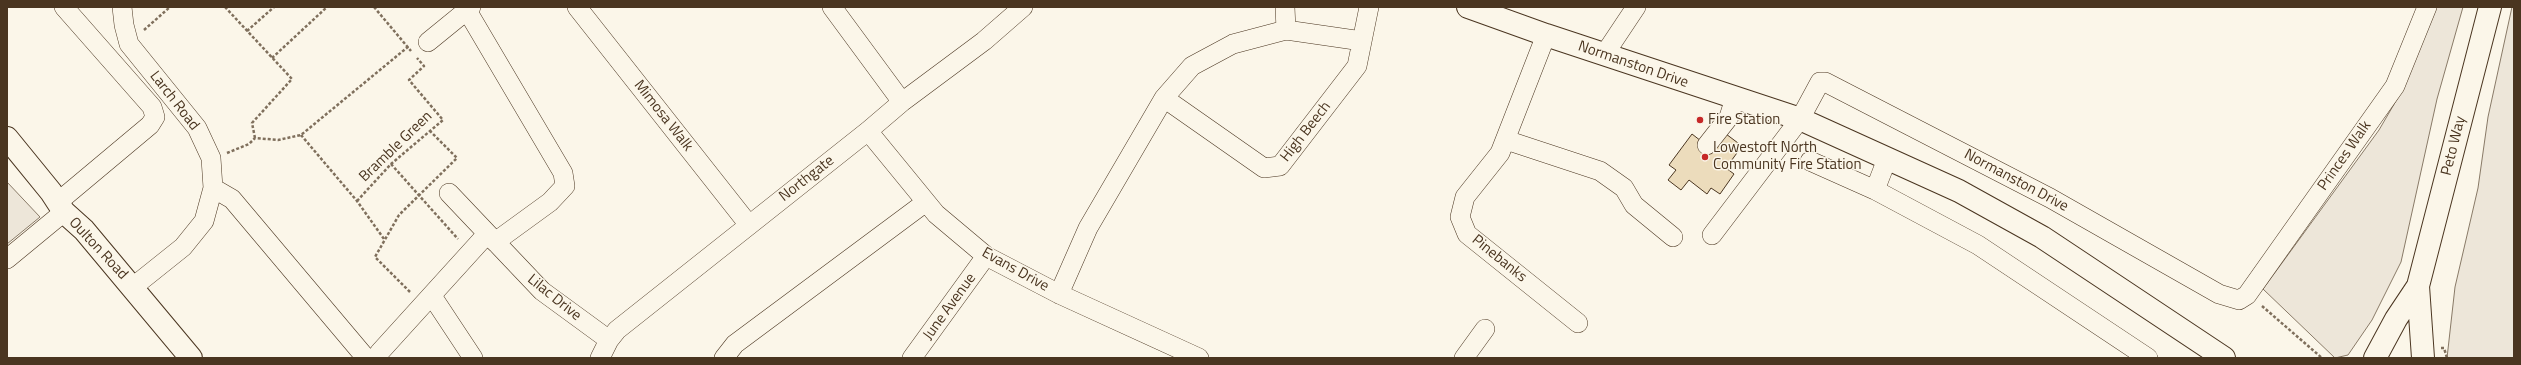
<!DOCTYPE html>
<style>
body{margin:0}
#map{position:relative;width:2521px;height:365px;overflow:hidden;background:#fbf6e9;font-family:"Titillium Web",sans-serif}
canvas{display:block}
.frame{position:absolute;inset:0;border:8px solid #4a3520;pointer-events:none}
</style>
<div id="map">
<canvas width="2521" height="365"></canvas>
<div class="frame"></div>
</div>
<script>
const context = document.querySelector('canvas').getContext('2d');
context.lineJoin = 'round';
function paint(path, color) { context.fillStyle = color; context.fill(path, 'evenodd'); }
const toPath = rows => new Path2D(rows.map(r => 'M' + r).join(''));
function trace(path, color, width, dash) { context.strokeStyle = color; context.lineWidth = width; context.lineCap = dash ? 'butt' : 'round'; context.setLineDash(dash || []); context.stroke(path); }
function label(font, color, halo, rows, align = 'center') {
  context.font = font + ' "Titillium Web",sans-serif'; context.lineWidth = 3; context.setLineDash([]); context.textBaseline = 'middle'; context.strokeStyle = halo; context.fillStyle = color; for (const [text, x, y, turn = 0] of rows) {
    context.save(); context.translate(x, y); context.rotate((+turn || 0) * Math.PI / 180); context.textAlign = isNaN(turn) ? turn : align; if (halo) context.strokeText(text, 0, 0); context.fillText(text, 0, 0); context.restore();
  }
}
const green = toPath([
 [2433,7,2463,7,2437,99,2401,262,2372,320,2348,355,2335,358,2263,289,2379,130,2400,94,2433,7],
 [2512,7,2514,7,2514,358,2447,358,2455,287,2478,188,2488,117,2512,7],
 [7,182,40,217,7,244,7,182]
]);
paint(green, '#ede6d9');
trace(green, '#887966', 1);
const building = toPath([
 [1722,131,1742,146,1726,168,1734,174,1720,194,1711,188,1707,194,1689,180,1681,190,1668,180,1676,170,1669,165,1692,134,1710,148,1722,131]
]);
paint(building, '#ecdcbc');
trace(building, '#4a3520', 1);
const minor = toPath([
 [122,7,124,25,129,44,197,128,211,158,213,188,204,221,183,247,133,287],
 [465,7,563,173,565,186,550,202,495,242],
 [577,7,749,225],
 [832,7,902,102],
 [1285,7,1286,30],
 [1546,35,1500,153,1465,197,1460,217,1467,234,1578,323],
 [428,42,471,7],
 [1604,55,1636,7],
 [1164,98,1264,168,1280,166,1357,66,1369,7],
 [868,131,936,214,986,256,1059,294,1199,358],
 [1506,140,1600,171,1624,188,1634,205,1673,237],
 [1707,145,1729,117,1735,98],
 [1810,161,1875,190,1978,245,2148,358],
 [213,188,232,199,366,358],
 [1875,190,1887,159],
 [449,193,542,291,609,340],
 [58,202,150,125,155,117,152,107,64,7],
 [1712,235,1800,119,1820,82,1825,82,2050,198,2219,294,2239,300,2247,295,2395,86,2427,7],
 [7,259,64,212],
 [1059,294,1088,228,1164,98,1192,66,1233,44,1286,30,1362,41],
 [432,296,473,358],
 [379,353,487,234],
 [600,358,609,340,617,330,868,131,902,102,984,41,1023,7],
 [724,358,735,344,926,202],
 [912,358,986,256],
 [1464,358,1485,329]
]);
const major = toPath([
 [1468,7,1546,35,1800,119,1959,191,2042,237,2224,358],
 [7,138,51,192,64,212,84,230,191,358]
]);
const highway = toPath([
 [2375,358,2396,319,2418,286],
 [2423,358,2418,286,2490,7]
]);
trace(minor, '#4a3520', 20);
trace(major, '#4a3520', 24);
trace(highway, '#4a3520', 24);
trace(toPath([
 [225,7,292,79,252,123,255,138],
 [374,7,411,51],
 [144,30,170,7],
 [247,31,274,7],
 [272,58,327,7],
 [301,135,357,201,384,239],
 [227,153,249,144,255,138,278,140,301,135,409,46],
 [391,164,458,239],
 [357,201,391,164,443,120,409,80,424,66,417,58],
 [410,292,375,257,399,215,457,158,430,131],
 [2262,306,2322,358],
 [2441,348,2444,348,2447,358]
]), '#7f6f5c', 2.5, [3, 2]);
trace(minor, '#fbf6e9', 19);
trace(major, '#fbf6e9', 22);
trace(highway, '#fbf6e9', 22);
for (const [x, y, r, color] of [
 [1700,120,4,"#c62828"],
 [1705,157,4,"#c62828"]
]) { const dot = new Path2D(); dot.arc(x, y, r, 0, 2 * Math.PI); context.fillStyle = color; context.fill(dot); trace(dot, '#fbf6e9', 1.5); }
label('15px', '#4a3520', '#fbf6e9', [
 ["Normanston Drive",1633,65,19],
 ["Larch Road",174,101,52],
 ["Mimosa Walk",663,116,52],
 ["High Beech",1306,132,-52],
 ["Peto Way",2454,146,-76],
 ["Bramble Green",396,147,-44],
 ["Princes Walk",2345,156,-55],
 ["Northgate",807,179,-38],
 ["Normanston Drive",2016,181,28],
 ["Oulton Road",98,249,47],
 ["Pinebanks",1499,259,39],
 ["Evans Drive",1015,270,29],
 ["Lilac Drive",554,298,39],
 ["June Avenue",950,307,-54]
]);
label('15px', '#4a3520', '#fbf6e9', [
 ["Fire Station",1708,120],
 ["Lowestoft North",1713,148],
 ["Community Fire Station",1713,165]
], 'left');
</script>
